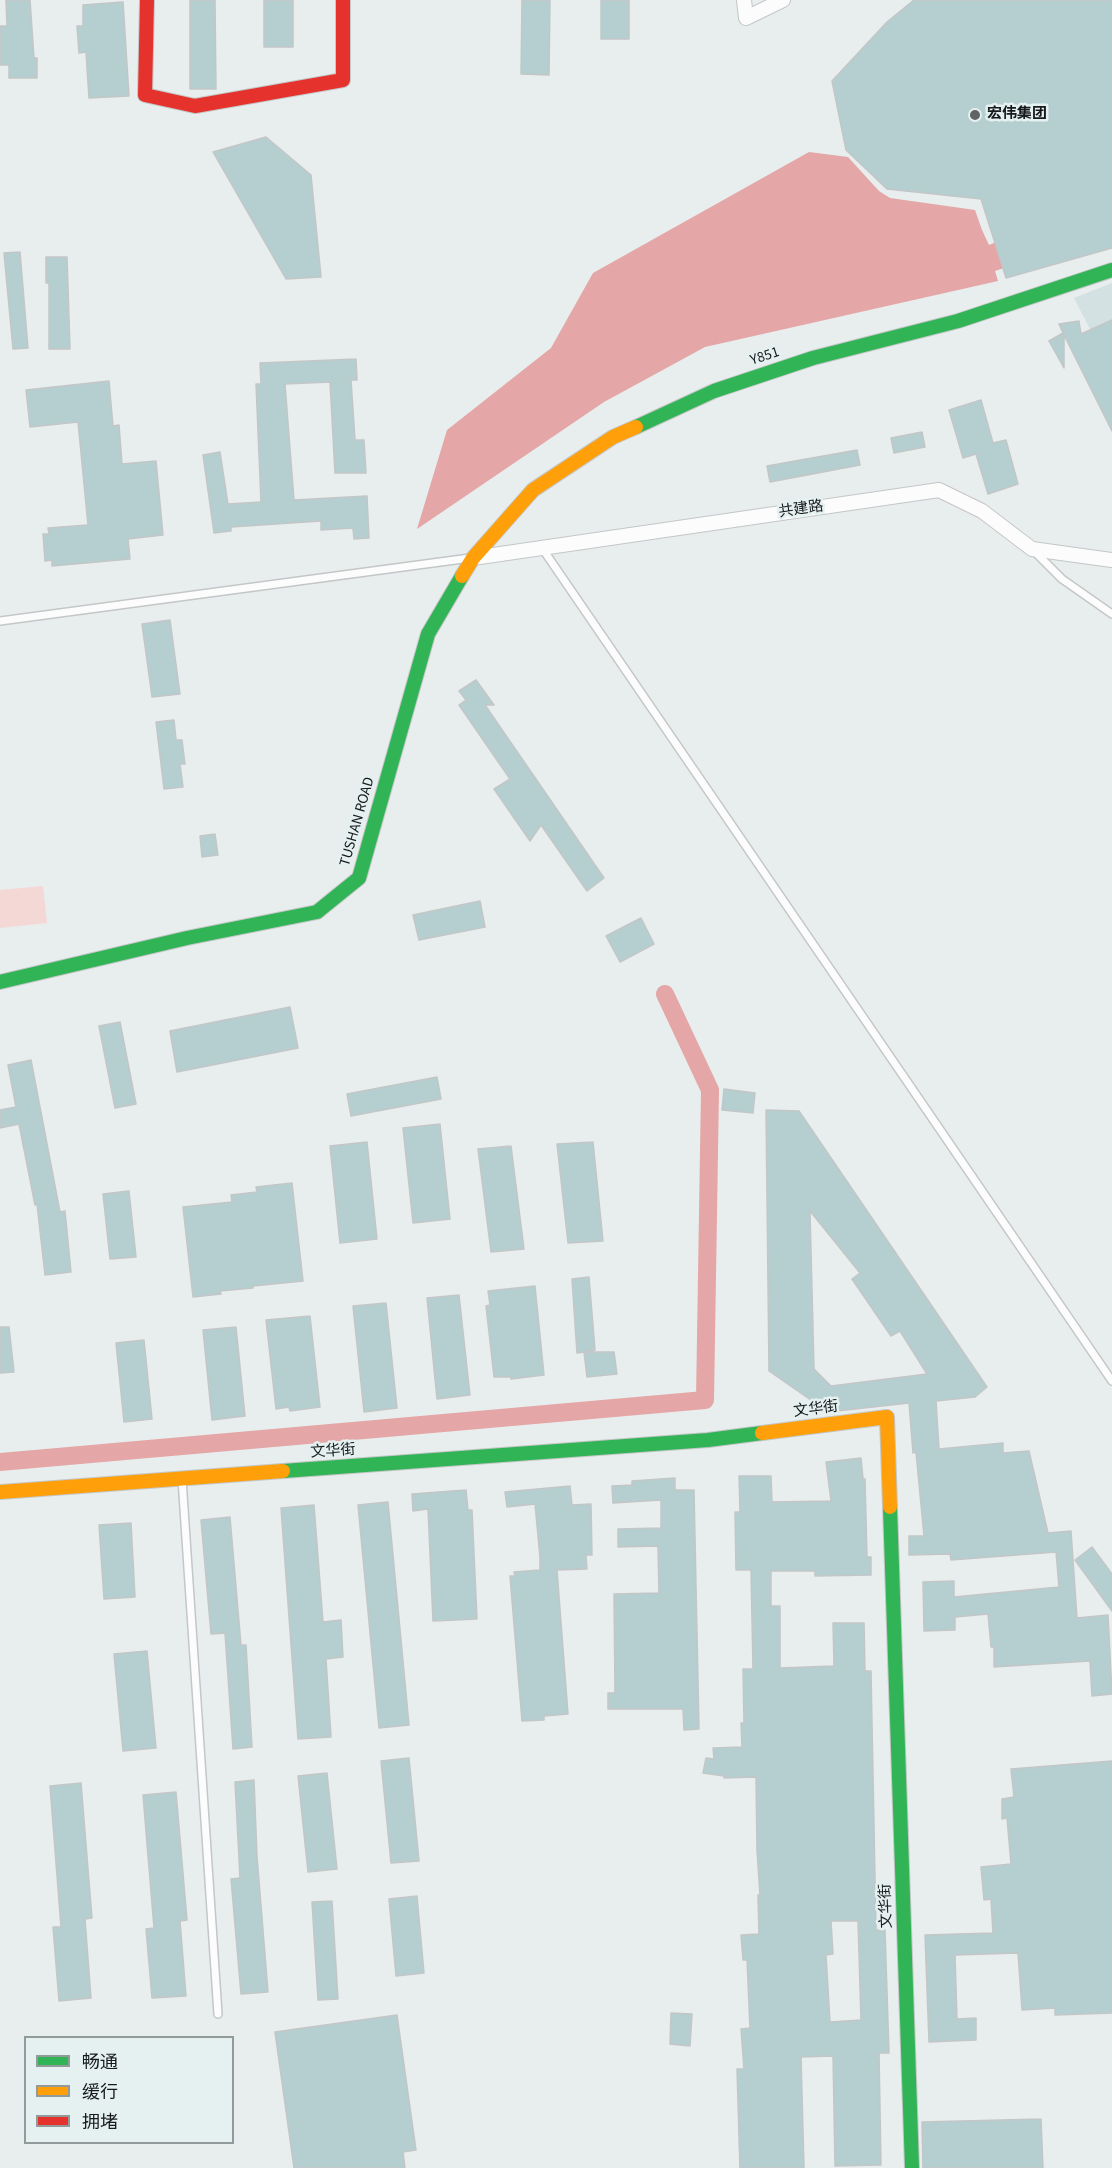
<!DOCTYPE html>
<meta charset="utf-8">
<style>
body{margin:0}
#map{position:relative;width:1112px;height:2168px;overflow:hidden;background:#e8eded;font-family:"Source Sans 3","Noto Sans SC",sans-serif}
canvas{display:block}
.legend{position:absolute;left:24px;top:2036px;width:210px;height:108px;box-sizing:border-box;background:#e5f0f0;border:2px solid #929a9a;margin:0;padding:8px 10px;list-style:none;font-size:18px;color:#161a1a}
.legend li{display:flex;align-items:center;gap:12px;height:30px}
.legend b{width:30px;border:2px solid #929a9a}
</style>
<div id="map">
<canvas width="1112" height="2168"></canvas>
<ul class="legend">
<li><b style="height:8px;background:#30b455"></b>畅通</li>
<li><b style="height:8px;background:#ff9f0a"></b>缓行</li>
<li><b style="height:8px;background:#e5322d"></b>拥堵</li>
</ul>
</div>
<script>
const context = document.querySelector('canvas').getContext('2d');
context.lineJoin = 'round';
function paint(path, color) { context.fillStyle = color; context.fill(path, 'evenodd'); }
const toPath = rows => new Path2D(rows.map(r => 'M' + r).join(''));
function trace(path, color, width, dash) { context.strokeStyle = color; context.lineWidth = width; context.lineCap = dash ? 'butt' : 'round'; context.setLineDash(dash || []); context.stroke(path); }
function label(font, color, halo, rows, align = 'center') {
  context.font = font + ' "Source Sans 3","Noto Sans SC",sans-serif'; context.lineWidth = 5; context.setLineDash([]); context.textBaseline = 'middle'; context.strokeStyle = halo; context.fillStyle = color; for (const [text, x, y, turn = 0] of rows) {
    context.save(); context.translate(x, y); context.rotate((+turn || 0) * Math.PI / 180); context.textAlign = isNaN(turn) ? turn : align; if (halo) context.strokeText(text, 0, 0); context.fillText(text, 0, 0); context.restore();
  }
}
paint(toPath([
 [1112,283,1112,372,1074,298]
]), '#d4e1e2');
paint(toPath([
 [43,886,47,923,0,928,0,890]
]), '#f3d8d6');
paint(toPath([
 [809,152,848,157,879,191,890,198,975,210,982,230,989,245,1112,194,1112,232,995,271,998,281,705,347,604,402,417,529,447,430,551,348,593,273]
]), '#e4a6a6');
trace(toPath([
 [0,1462,705,1400,710,1090,665,994]
]), '#e4a6a6', 18);
const building = toPath([
 [6,0,30,0,34,58,37,58,37,78,9,78,9,65,0,65,0,26,7,26,6,0],
 [190,0,215,0,216,89,190,89,190,0],
 [264,0,293,0,293,47,264,47,264,0],
 [522,0,550,0,549,75,521,74,522,0],
 [601,0,629,0,629,39,601,39,601,0],
 [914,0,1112,0,1112,248,1006,278,981,199,887,189,846,150,832,81,887,22,914,0],
 [123,2,129,96,89,98,86,52,79,53,77,26,83,26,83,5,123,2],
 [266,137,311,175,321,277,286,279,213,152,266,137],
 [20,252,28,348,13,349,4,253,20,252],
 [46,257,67,257,70,349,49,349,49,283,46,283,46,257],
 [1112,320,1112,431,1064,335,1064,368,1049,341,1063,333,1059,324,1079,321,1081,334,1112,320],
 [356,359,357,380,351,380,355,440,364,440,366,473,335,473,330,382,285,384,294,500,367,496,369,538,354,539,353,528,321,530,321,521,231,527,231,531,214,533,203,455,220,452,228,504,261,502,256,384,261,384,260,363,356,359],
 [109,381,113,426,119,425,122,464,156,461,163,535,128,539,130,559,52,566,52,560,45,561,43,534,49,534,48,528,88,525,78,422,30,427,26,390,109,381],
 [981,400,993,443,1006,440,1018,484,988,494,976,454,963,458,949,410,981,400],
 [922,432,925,447,894,453,891,438,922,432],
 [857,450,860,465,770,482,767,466,857,450],
 [170,620,180,694,152,697,142,624,170,620],
 [476,680,494,705,485,705,604,878,587,891,541,825,530,841,494,789,510,779,459,705,466,700,459,691,476,680],
 [174,720,176,740,182,740,185,764,180,764,183,787,164,789,156,722,174,720],
 [215,834,218,855,202,857,200,836,215,834],
 [480,901,485,927,419,940,413,915,480,901],
 [641,918,654,944,620,962,606,936,641,918],
 [290,1007,298,1048,177,1072,170,1031,290,1007],
 [120,1022,136,1104,115,1108,99,1026,120,1022],
 [31,1060,60,1212,65,1211,71,1272,45,1275,37,1204,35,1205,19,1124,0,1128,0,1110,16,1107,8,1065,31,1060],
 [437,1077,441,1099,351,1116,347,1094,437,1077],
 [724,1089,755,1093,753,1113,722,1110,724,1089],
 [766,1110,799,1111,987,1387,975,1397,936,1401,939,1449,1003,1443,1003,1453,1029,1451,1048,1533,1071,1531,1077,1618,1108,1615,1112,1694,1092,1696,1090,1661,994,1667,994,1647,991,1647,988,1614,955,1617,955,1630,924,1631,923,1582,954,1581,954,1597,1059,1587,1056,1552,951,1560,950,1554,909,1555,909,1536,924,1536,916,1452,913,1453,909,1403,828,1412,769,1371,766,1110],
 [810,1211,860,1273,852,1279,891,1336,900,1331,927,1374,831,1386,814,1369,810,1211],
 [440,1124,450,1219,413,1223,403,1128,440,1124],
 [367,1142,377,1239,340,1243,330,1146,367,1142],
 [593,1142,603,1241,568,1243,557,1144,593,1142],
 [511,1146,524,1249,491,1252,478,1149,511,1146],
 [292,1183,303,1281,253,1286,253,1288,220,1291,221,1294,193,1297,183,1207,232,1202,231,1195,257,1192,256,1187,292,1183],
 [129,1191,136,1257,110,1259,103,1194,129,1191],
 [589,1277,595,1350,585,1352,614,1352,617,1374,587,1377,584,1352,577,1353,572,1279,589,1277],
 [535,1286,544,1375,511,1379,511,1377,494,1377,486,1306,490,1305,488,1291,535,1286],
 [459,1295,470,1395,437,1399,427,1298,459,1295],
 [386,1303,397,1408,364,1412,353,1306,386,1303],
 [310,1316,320,1407,290,1411,289,1407,276,1409,266,1320,310,1316],
 [0,1327,9,1327,14,1372,0,1373,0,1327],
 [236,1327,245,1416,212,1420,203,1330,236,1327],
 [144,1340,152,1419,124,1422,116,1343,144,1340],
 [861,1458,863,1479,865,1479,867,1557,871,1557,871,1575,815,1576,815,1571,771,1571,771,1606,780,1606,780,1668,834,1666,833,1623,864,1623,865,1671,871,1671,876,1930,885,1930,889,2053,879,2053,881,2165,835,2166,833,2056,801,2057,804,2168,740,2168,737,2069,744,2069,741,2029,750,2028,747,1960,743,1960,741,1935,759,1934,758,1895,760,1895,757,1850,756,1777,724,1778,724,1776,703,1773,706,1758,714,1759,713,1748,742,1747,741,1723,744,1723,743,1669,753,1669,751,1570,736,1570,735,1512,740,1512,739,1476,771,1476,772,1502,831,1501,826,1462,861,1458],
 [831,1921,858,1921,861,2020,830,2022,826,1955,833,1954,831,1921],
 [675,1478,675,1490,694,1490,699,1729,684,1730,683,1709,608,1709,608,1693,615,1693,614,1594,659,1593,658,1546,618,1547,618,1529,661,1528,661,1500,613,1503,612,1486,632,1485,632,1481,675,1478],
 [570,1486,572,1505,591,1504,592,1555,586,1555,587,1569,557,1570,568,1714,544,1716,544,1720,522,1721,510,1576,515,1576,514,1572,540,1570,540,1557,535,1504,507,1507,505,1492,570,1486],
 [466,1490,468,1510,472,1510,477,1619,433,1621,428,1509,413,1511,412,1494,466,1490],
 [388,1502,409,1725,379,1728,358,1505,388,1502],
 [314,1505,323,1622,341,1620,343,1657,326,1659,331,1737,298,1739,281,1508,314,1505],
 [230,1517,241,1645,246,1645,252,1747,233,1749,225,1633,211,1634,201,1520,230,1517],
 [131,1523,135,1597,104,1599,99,1525,131,1523],
 [1092,1547,1112,1574,1112,1611,1075,1560,1092,1547],
 [147,1651,156,1748,123,1751,114,1654,147,1651],
 [409,1758,419,1861,391,1863,381,1761,409,1758],
 [1112,1761,1112,2013,1055,2015,1055,2008,1022,2010,1018,1953,955,1955,957,2019,976,2018,976,2040,929,2042,925,1935,993,1933,991,1899,984,1900,981,1867,1011,1864,1007,1818,1002,1819,1002,1799,1014,1797,1011,1769,1112,1761],
 [327,1773,337,1869,308,1872,298,1776,327,1773],
 [254,1780,257,1856,268,1992,241,1994,231,1879,240,1878,235,1782,254,1780],
 [81,1783,92,1918,85,1919,91,1998,59,2001,53,1927,61,1927,50,1786,81,1783],
 [176,1792,187,1920,180,1921,186,1996,152,1998,146,1929,154,1928,143,1795,176,1792],
 [417,1896,424,1973,396,1976,389,1899,417,1896],
 [332,1901,338,1999,318,2000,312,1902,332,1901],
 [671,2013,692,2014,690,2046,670,2044,671,2013],
 [397,2015,416,2150,403,2152,405,2168,294,2168,275,2032,397,2015],
 [1041,2119,1043,2168,923,2168,922,2122,1041,2119]
]);
paint(building, '#b5cfd1');
trace(building, '#c3c6c6', 1.5);
const lane = toPath([
 [542,548,1112,1381],
 [1034,551,1062,579,1112,614],
 [0,621,470,558],
 [182,1479,218,2014]
]);
const street = toPath([
 [744,0,746,18,783,0],
 [473,558,939,490,982,511,1032,549,1112,560]
]);
const fast = toPath([
 [636,427,714,391,813,358,958,321,1112,270],
 [0,982,187,938,317,912,359,878,428,634,462,576],
 [283,1471,708,1440,762,1433],
 [890,1507,912,2168]
]);
const slow = toPath([
 [462,576,473,558,533,490,613,437,636,427],
 [762,1433,887,1417,890,1507],
 [0,1492,283,1471]
]);
const jam = toPath([
 [147,0,145,95,195,106,343,80,343,0]
]);
trace(lane, '#c4c7c7', 10);
trace(street, '#c4c7c7', 16);
trace(fast, '#c4c7c7', 16);
trace(slow, '#c4c7c7', 16);
trace(jam, '#c4c7c7', 16);
trace(lane, '#fcfcfc', 7);
trace(street, '#fcfcfc', 14);
trace(fast, '#30b455', 14);
trace(slow, '#ff9f0a', 14);
trace(jam, '#e5322d', 14);
for (const [x, y, r, color] of [
 [975,115,6,"#606464"]
]) { const dot = new Path2D(); dot.arc(x, y, r, 0, 2 * Math.PI); context.fillStyle = color; context.fill(dot); trace(dot, '#e5f0f0', 2); }
label('bold 15px', '#161a1a', '#e5f0f0', [
 ["宏伟集团",987,115]
], 'left');
label('15px', '#161a1a', '#e5f0f0', [
 ["Y851",765,357,-18],
 ["共建路",801,510,-8],
 ["TUSHAN ROAD",358,822,-74],
 ["文华街",816,1410,-7],
 ["文华街",333,1452,-4],
 ["文华街",887,1906,-92]
]);
</script>
